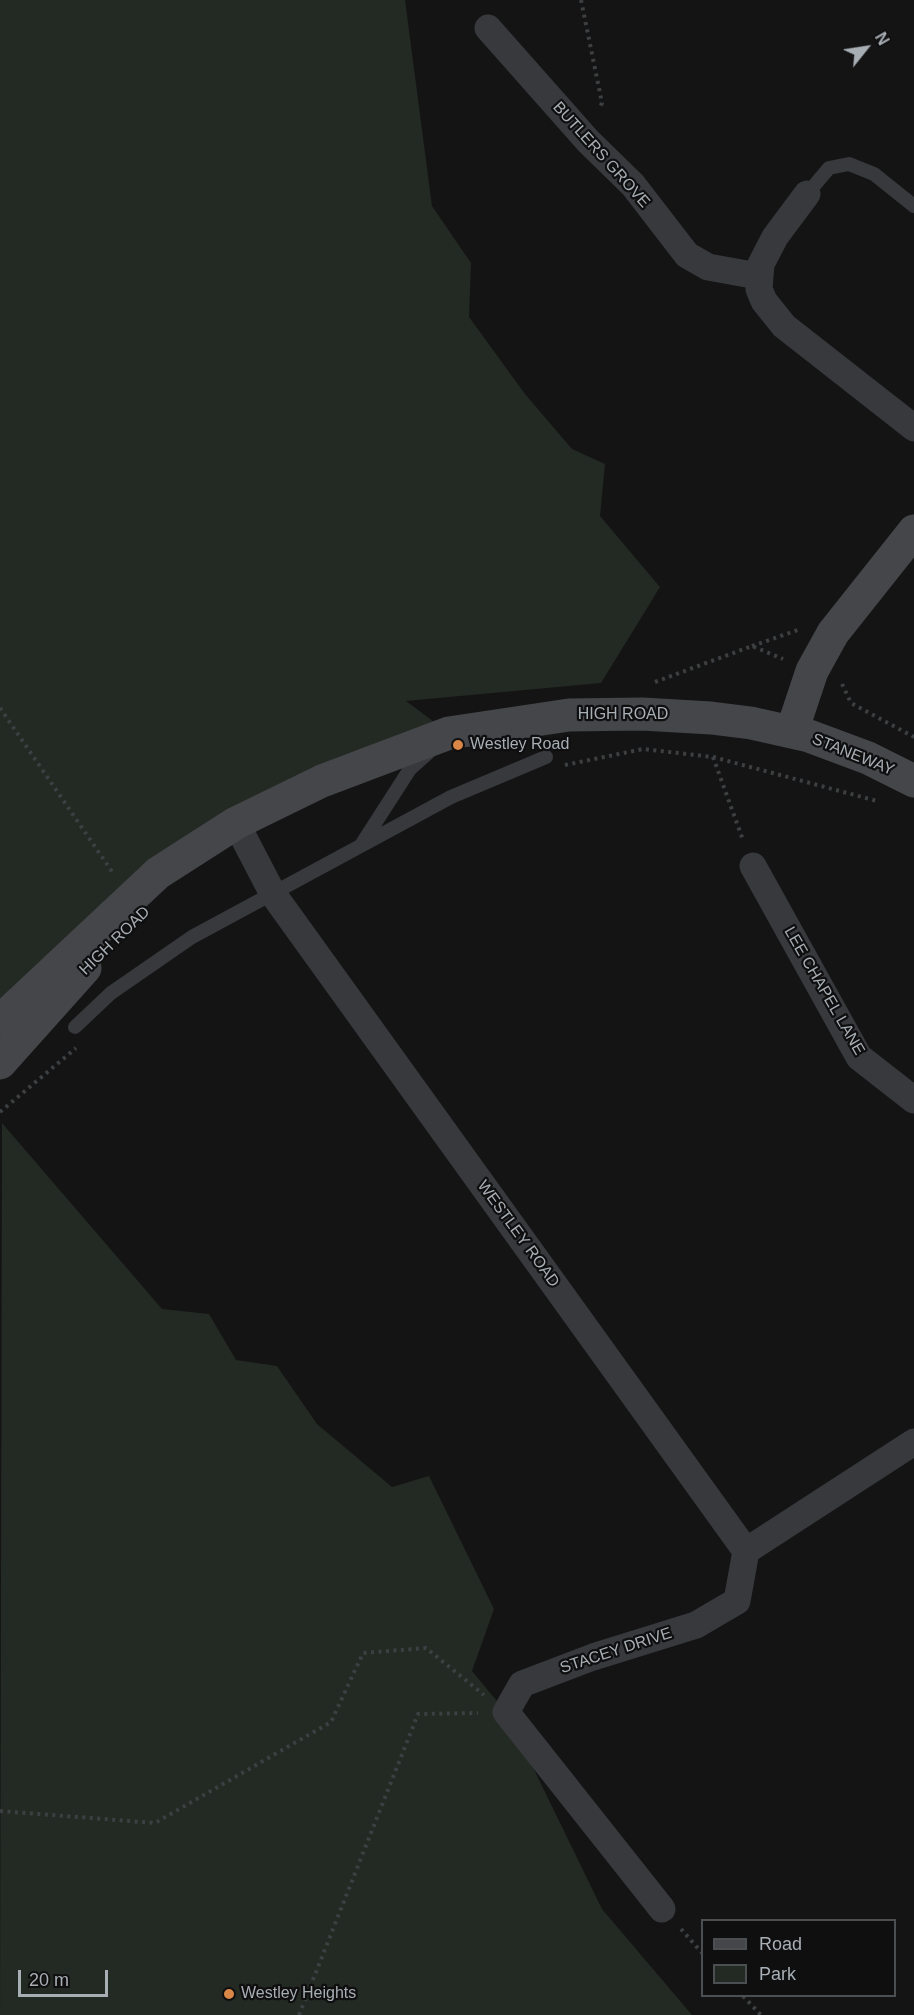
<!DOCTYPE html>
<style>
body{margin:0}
#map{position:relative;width:914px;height:2015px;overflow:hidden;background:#141415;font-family:Arial,sans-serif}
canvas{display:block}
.legend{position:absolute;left:701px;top:1919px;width:195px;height:78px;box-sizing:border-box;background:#0f0f10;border:2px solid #4c4f52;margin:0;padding:8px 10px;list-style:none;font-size:18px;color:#a7aeb4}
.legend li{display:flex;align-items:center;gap:12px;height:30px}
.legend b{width:30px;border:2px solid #4c4f52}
.north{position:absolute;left:836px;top:18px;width:60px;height:60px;-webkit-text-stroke:4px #0f0f10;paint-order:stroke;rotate:60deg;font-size:16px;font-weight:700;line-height:24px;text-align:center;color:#a7aeb4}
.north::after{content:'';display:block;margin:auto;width:21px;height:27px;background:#a7aeb4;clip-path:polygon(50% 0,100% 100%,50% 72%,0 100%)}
.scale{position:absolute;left:18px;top:1970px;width:90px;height:27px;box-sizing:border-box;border:3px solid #a7aeb4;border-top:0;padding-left:8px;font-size:18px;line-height:21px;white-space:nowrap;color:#a7aeb4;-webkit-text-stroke:4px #0f0f10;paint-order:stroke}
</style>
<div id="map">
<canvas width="914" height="2015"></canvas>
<ul class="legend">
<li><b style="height:8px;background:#444649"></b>Road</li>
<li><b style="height:16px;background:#232923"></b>Park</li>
</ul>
<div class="north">N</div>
<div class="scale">20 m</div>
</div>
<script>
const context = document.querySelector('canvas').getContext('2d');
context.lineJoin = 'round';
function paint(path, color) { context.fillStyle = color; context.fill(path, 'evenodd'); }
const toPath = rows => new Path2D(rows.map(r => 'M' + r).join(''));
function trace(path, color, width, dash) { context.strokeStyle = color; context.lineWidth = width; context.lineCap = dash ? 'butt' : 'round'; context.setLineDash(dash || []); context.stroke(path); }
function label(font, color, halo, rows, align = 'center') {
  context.font = font + ' Arial,sans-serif'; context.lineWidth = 4.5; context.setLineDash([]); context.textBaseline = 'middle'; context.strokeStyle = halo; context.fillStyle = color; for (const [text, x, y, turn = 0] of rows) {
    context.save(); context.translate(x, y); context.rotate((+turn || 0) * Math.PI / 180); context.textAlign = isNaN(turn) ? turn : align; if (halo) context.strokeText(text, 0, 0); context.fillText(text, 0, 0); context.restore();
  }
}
paint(toPath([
 [0,0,405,0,432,206,471,263,469,317,525,394,572,449,605,464,600,516,660,587,601,683,406,701,449,733,236,823,0,1021],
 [2,1123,162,1309,209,1314,236,1360,277,1366,317,1424,392,1487,429,1476,494,1609,472,1671,506,1712,602,1909,692,2015,0,2015]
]), '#232923');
trace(toPath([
 [581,0,602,103,599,109],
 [752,646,798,630],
 [655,682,752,646,783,659],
 [842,684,851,703,914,737],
 [0,708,113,873],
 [713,757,743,840],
 [565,765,643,749,713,757,877,801],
 [0,1112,76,1048],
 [0,1811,155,1823,331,1722,363,1653,426,1648,484,1695],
 [681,1929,702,1953],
 [743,1996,761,2015],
 [299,2015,418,1714,478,1713]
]), '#3d4042', 4, [3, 4.5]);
trace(toPath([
 [807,194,829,168,849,164,874,174,914,206],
 [363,842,410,769,429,752],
 [75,1027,111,993,192,937,451,797,546,757]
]), '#37393c', 14);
trace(toPath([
 [488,28,588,141,633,185,687,255,708,267,758,276],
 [807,194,775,237,761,264,759,289,764,301,784,326,914,428],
 [236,823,273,894,746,1551],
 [753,866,859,1057,914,1100],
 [662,1909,506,1712,522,1684,593,1657,696,1625,737,1601,746,1551,914,1442]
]), '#37393c', 27);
trace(toPath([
 [792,731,812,671,833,633,914,531],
 [0,1021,158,873,236,823,322,781,449,733,569,715,642,714,711,718,751,723,809,736,868,758,914,781],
 [0,1063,85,968]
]), '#444649', 33);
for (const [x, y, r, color] of [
 [458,745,6,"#d98647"],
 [229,1994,6,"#d98647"]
]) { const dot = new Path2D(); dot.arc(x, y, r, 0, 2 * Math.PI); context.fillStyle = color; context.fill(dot); trace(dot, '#0f0f10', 2); }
label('16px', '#a7aeb4', '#0f0f10', [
 ["BUTLERS GROVE",601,155,48],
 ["HIGH ROAD",623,715],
 ["STANEWAY",853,755,22],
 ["HIGH ROAD",115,941,-44],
 ["LEE CHAPEL LANE",824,991,60],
 ["WESTLEY ROAD",518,1234,54],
 ["STACEY DRIVE",616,1651,-18]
]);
label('16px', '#a7aeb4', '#0f0f10', [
 ["Westley Road",470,745],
 ["Westley Heights",241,1994]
], 'left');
</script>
